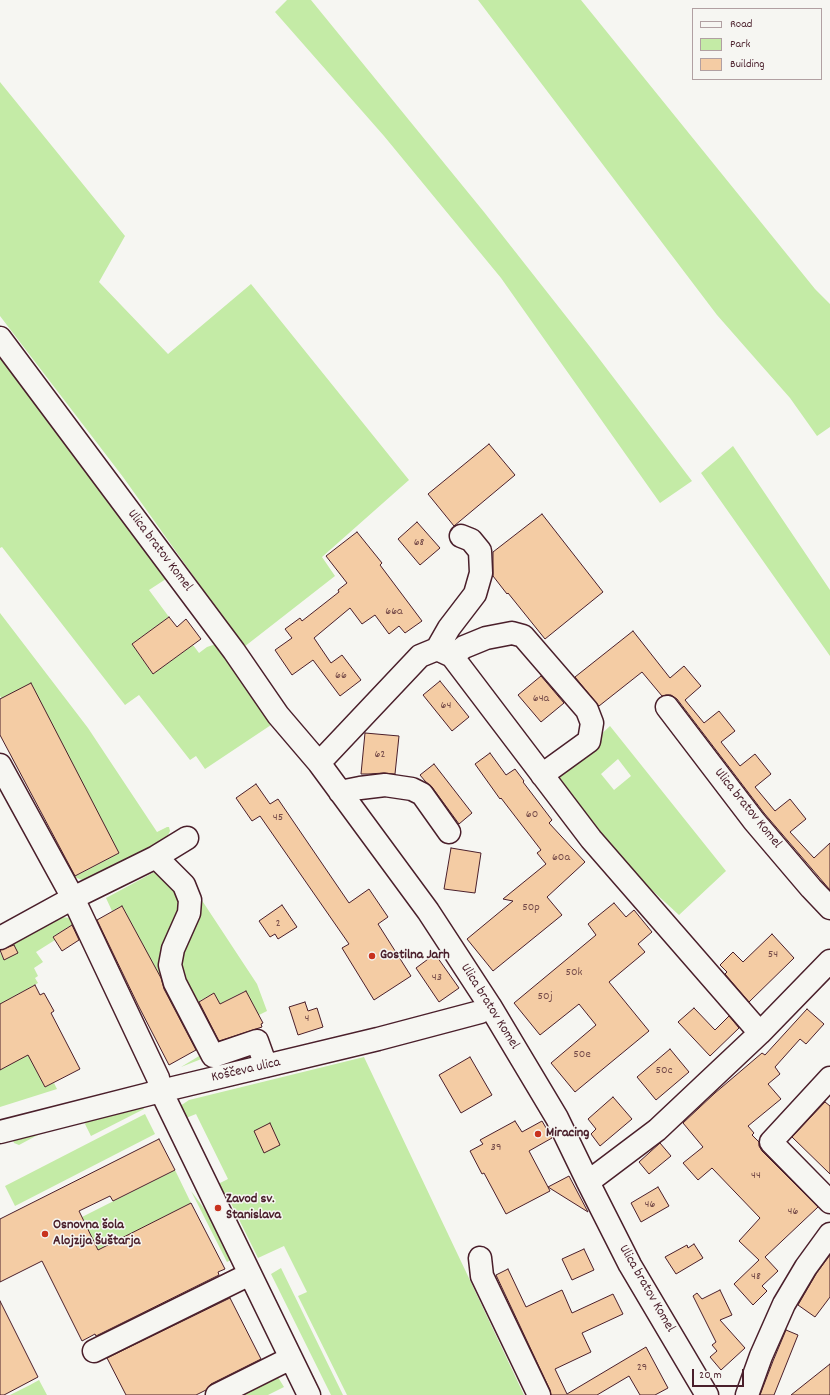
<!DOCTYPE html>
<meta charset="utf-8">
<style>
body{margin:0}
#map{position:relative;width:830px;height:1395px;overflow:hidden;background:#f6f6f2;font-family:Dekko,sans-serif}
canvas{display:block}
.legend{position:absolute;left:692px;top:8px;width:130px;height:72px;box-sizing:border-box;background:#f6f6f2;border:1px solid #b1a0a2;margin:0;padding:5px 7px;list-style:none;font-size:12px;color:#4a1f2b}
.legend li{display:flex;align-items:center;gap:8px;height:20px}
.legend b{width:20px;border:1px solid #b1a0a2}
.scale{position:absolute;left:692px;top:1369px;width:52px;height:18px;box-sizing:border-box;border:2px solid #4a1f2b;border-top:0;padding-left:5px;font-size:12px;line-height:14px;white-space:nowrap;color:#4a1f2b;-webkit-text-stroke:3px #f6f6f2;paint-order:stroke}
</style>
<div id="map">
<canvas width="830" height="1395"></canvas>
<ul class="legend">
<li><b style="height:5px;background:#f6f6f2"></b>Road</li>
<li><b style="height:11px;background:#c4eba6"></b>Park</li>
<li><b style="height:11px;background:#f4cca4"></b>Building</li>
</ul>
<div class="scale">20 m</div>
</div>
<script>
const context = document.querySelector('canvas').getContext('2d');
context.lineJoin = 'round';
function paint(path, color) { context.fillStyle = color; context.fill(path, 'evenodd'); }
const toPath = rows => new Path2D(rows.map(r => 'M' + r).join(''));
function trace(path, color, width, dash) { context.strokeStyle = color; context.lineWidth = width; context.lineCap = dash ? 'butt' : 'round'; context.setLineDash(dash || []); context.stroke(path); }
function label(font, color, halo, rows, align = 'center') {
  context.font = font + ' Dekko,sans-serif'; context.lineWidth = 3; context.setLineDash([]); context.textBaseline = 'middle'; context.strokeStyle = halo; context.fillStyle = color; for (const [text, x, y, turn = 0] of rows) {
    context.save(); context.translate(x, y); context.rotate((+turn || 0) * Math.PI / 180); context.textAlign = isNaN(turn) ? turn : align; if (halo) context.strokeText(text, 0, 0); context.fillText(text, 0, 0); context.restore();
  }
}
paint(toPath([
 [287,0,311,0,484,212,591,348,692,481,660,503,501,278,384,136,275,12],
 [478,0,581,0,815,289,830,304,830,427,817,436,790,398,717,315],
 [0,82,125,236,99,282,168,354,251,284,409,480,322,557,335,576,244,647,123,477,0,316],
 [0,357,86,473,90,471,169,577,149,590,169,617,132,644,153,674,193,645,199,653,207,647,216,644,274,723,205,769,196,756,190,760,139,695,125,705,2,547,0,548],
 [733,446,830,590,830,656,701,473],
 [0,613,88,728,157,832,167,827,169,827,170,831,167,837,162,841,85,881,74,877,119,853,0,696],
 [610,726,726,871,679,915,617,858,559,780,563,770],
 [618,759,631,776,614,790,601,774],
 [176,861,257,984,267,1011,259,1015,245,991,220,1004,214,993,194,1004,174,965,192,915,170,865],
 [160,869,177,884,184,896,186,909,181,923,171,944,168,964,172,982,206,1053,204,1058,181,1067,204,1053,194,1034,191,1035,122,906,112,911,106,898],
 [63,917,74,919,73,924,53,937,55,940,36,952,43,962,34,968,38,976,35,978,38,983,2,1003,45,1087,54,1083,57,1089,0,1107,0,1070,13,1063,0,1039,0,952,4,960,17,953,11,940],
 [364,1057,467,1274,524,1395,347,1395,298,1296,307,1292,284,1246,258,1258,227,1195,222,1197,218,1184,228,1179,196,1114,186,1118,180,1106,189,1100],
 [142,1105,144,1109,91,1136,85,1124,86,1122,112,1112],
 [145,1114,155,1134,15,1206,5,1186],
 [49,1129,19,1145,14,1143,13,1140],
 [175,1170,191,1203,98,1250,82,1217],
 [191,1191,215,1223,233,1259,227,1262],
 [281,1268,343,1395,331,1395,271,1274],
 [276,1374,284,1387,268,1395,233,1395],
 [39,1380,47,1395,10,1395,30,1385]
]), '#c4eba6');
const building = toPath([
 [489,444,515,475,454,526,428,494,489,444],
 [542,514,603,592,545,639,508,593,507,594,493,576,493,552,542,514],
 [417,522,440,548,420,565,398,539,417,522],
 [357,532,382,563,380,565,422,621,405,633,399,626,389,634,375,615,362,624,350,608,314,638,331,663,342,655,361,680,340,696,313,660,292,675,275,650,292,638,285,629,300,618,302,621,339,592,338,590,347,583,326,556,357,532],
 [169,617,177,627,186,619,201,639,153,674,132,644,169,617],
 [633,631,670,678,684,666,701,686,685,700,704,723,719,711,735,731,721,742,740,766,755,754,771,774,755,787,775,811,790,799,806,819,790,832,814,858,830,843,830,890,764,813,677,699,671,695,666,695,662,696,642,672,599,706,575,677,633,631],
 [541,676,564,703,541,722,518,695,541,676],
 [440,681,469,717,452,731,423,695,440,681],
 [31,683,119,853,75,876,0,735,0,699,31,683],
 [365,733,399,736,395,774,384,773,368,774,361,774,365,733],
 [490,753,506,775,515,769,524,781,523,782,552,820,549,823,585,862,547,897,562,915,493,971,467,939,513,901,503,899,546,864,537,853,541,850,501,798,500,799,475,764,490,753],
 [434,764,472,813,459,824,432,787,425,781,420,775,434,764],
 [256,784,270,804,278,799,349,903,369,889,388,917,378,924,411,976,374,1000,342,948,349,944,260,816,252,821,236,798,256,784],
 [451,848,481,853,475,893,444,889,451,848],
 [614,903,626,917,634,910,652,932,638,944,645,952,609,982,649,1031,575,1092,551,1063,596,1025,579,1004,540,1035,514,1003,596,935,588,924,614,903],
 [282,905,297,927,278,939,275,934,270,937,259,921,282,905],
 [122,906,161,978,164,989,196,1050,169,1065,138,1005,97,920,122,906],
 [72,925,79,940,62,951,53,937,72,925],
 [772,934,794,958,749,1002,725,974,727,972,720,965,733,952,743,962,772,934],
 [14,945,18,953,4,960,0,950,14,945],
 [435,954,459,988,439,1002,416,968,435,954],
 [35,985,40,995,44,993,54,1011,51,1013,80,1069,45,1087,28,1055,0,1070,0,1004,35,985],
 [246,991,263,1023,261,1024,262,1027,219,1041,199,1002,214,993,220,1004,246,991],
 [305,1002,308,1011,317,1008,323,1027,298,1035,289,1007,305,1002],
 [694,1008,715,1030,729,1016,739,1028,710,1056,678,1022,694,1008],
 [807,1009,824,1024,806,1044,800,1039,775,1067,780,1074,768,1084,781,1099,748,1126,754,1133,752,1135,759,1142,759,1146,762,1151,818,1207,765,1257,778,1271,762,1286,767,1291,753,1305,734,1284,759,1260,739,1241,760,1218,712,1168,698,1180,683,1163,703,1147,683,1123,715,1093,762,1053,765,1055,807,1009],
 [670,1049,689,1072,656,1100,637,1077,670,1049],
 [470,1057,492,1095,461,1113,439,1075,470,1057],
 [613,1097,632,1119,600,1146,591,1134,596,1129,588,1119,613,1097],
 [825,1102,830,1106,830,1174,792,1137,825,1102],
 [515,1121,522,1132,542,1121,552,1138,529,1151,548,1187,569,1176,588,1212,548,1187,550,1191,506,1214,484,1173,482,1174,470,1151,483,1144,480,1140,515,1121],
 [270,1123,280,1145,264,1153,254,1131,270,1123],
 [159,1139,175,1170,113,1201,110,1196,79,1211,98,1250,191,1203,225,1269,218,1272,219,1275,96,1336,95,1334,82,1341,42,1261,0,1282,0,1219,159,1139],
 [660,1143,671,1156,649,1174,639,1162,660,1143],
 [658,1187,669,1206,641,1222,631,1203,658,1187],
 [694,1244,703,1258,676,1274,665,1257,687,1245,688,1248,694,1244],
 [584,1249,594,1270,572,1280,562,1259,584,1249],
 [830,1255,830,1297,815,1317,798,1305,816,1274,830,1255],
 [508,1269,526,1307,562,1290,572,1313,613,1294,623,1314,582,1333,591,1352,555,1369,567,1394,646,1347,668,1388,655,1395,640,1395,629,1376,597,1395,551,1395,550,1390,496,1275,508,1269],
 [720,1290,732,1315,720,1320,745,1348,721,1370,710,1357,717,1351,712,1345,716,1342,693,1296,697,1293,702,1299,720,1290],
 [230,1298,261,1359,211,1384,206,1390,196,1395,126,1395,107,1358,230,1298],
 [0,1301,38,1377,4,1395,0,1395,0,1301],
 [786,1330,798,1335,774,1395,760,1395,773,1361,786,1330],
 [830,1364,830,1395,791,1395,830,1364]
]);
paint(building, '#f4cca4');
trace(building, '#4a1f2b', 1);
const minor = toPath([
 [0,338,234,651,278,715,319,763,428,911,490,1006,557,1118,588,1182,630,1265,707,1395],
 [437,649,449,628,475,594,481,573,480,551,471,540,461,536],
 [452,656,464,647,486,638,512,633,523,636,587,710,592,723,589,741,542,775],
 [667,707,754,821,811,888,830,908],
 [319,763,420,656,437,649,452,656,591,839,760,1033],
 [0,765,73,898,158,1078,161,1091,309,1395],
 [340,792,360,788,385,785,412,789,422,794,449,832],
 [156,857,184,885,190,900,189,913,173,949,170,965,175,983,213,1056,257,1041,266,1066],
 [0,938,73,898,156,857,187,838],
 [830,1078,771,1142,830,1202],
 [0,1132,161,1091,378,1039,480,1012,490,1006],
 [588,1182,657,1130,760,1033,830,961],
 [480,1258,482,1276,539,1395],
 [94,1351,250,1274],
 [217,1395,291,1358],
 [747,1395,761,1356,784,1304,806,1267,830,1234]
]);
trace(minor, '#4a1f2b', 25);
trace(minor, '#f6f6f2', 22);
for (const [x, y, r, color] of [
 [372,956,4,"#c8321e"],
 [538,1134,4,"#c8321e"],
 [218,1208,4,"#c8321e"],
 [45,1234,4,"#c8321e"]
]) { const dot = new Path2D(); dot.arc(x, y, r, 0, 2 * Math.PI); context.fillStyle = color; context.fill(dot); trace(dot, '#f6f6f2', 1.5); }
label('12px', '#744a49', null, [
 ["68",419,543],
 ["66a",394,612],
 ["66",341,676],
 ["64a",541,699],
 ["64",446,706],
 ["62",380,755],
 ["60",532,815],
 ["45",278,818],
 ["60a",561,858],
 ["50p",531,908],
 ["2",278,924],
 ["54",773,955],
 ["50k",574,973],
 ["43",437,978],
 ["50j",545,997],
 ["4",307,1019],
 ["50e",582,1055],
 ["50c",664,1071],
 ["39",496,1148],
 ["44",756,1176],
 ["46",650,1205],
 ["46",793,1212],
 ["48",756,1277],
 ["29",642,1368]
]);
label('14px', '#4a1f2b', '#f6f6f2', [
 ["Ulica bratov Komel",159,551,53],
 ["Ulica bratov Komel",747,809,51],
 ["Ulica bratov Komel",489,1007,58],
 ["Koščeva ulica",246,1071,-13],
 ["Ulica bratov Komel",646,1289,60]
]);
label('bold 14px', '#4a1f2b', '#f6f6f2', [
 ["Gostilna Jarh",380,956],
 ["Miracing",546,1134],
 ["Zavod sv.",226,1200],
 ["Stanislava",226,1216],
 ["Osnovna šola",53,1226],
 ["Alojzija Šuštarja",53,1242]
], 'left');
</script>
